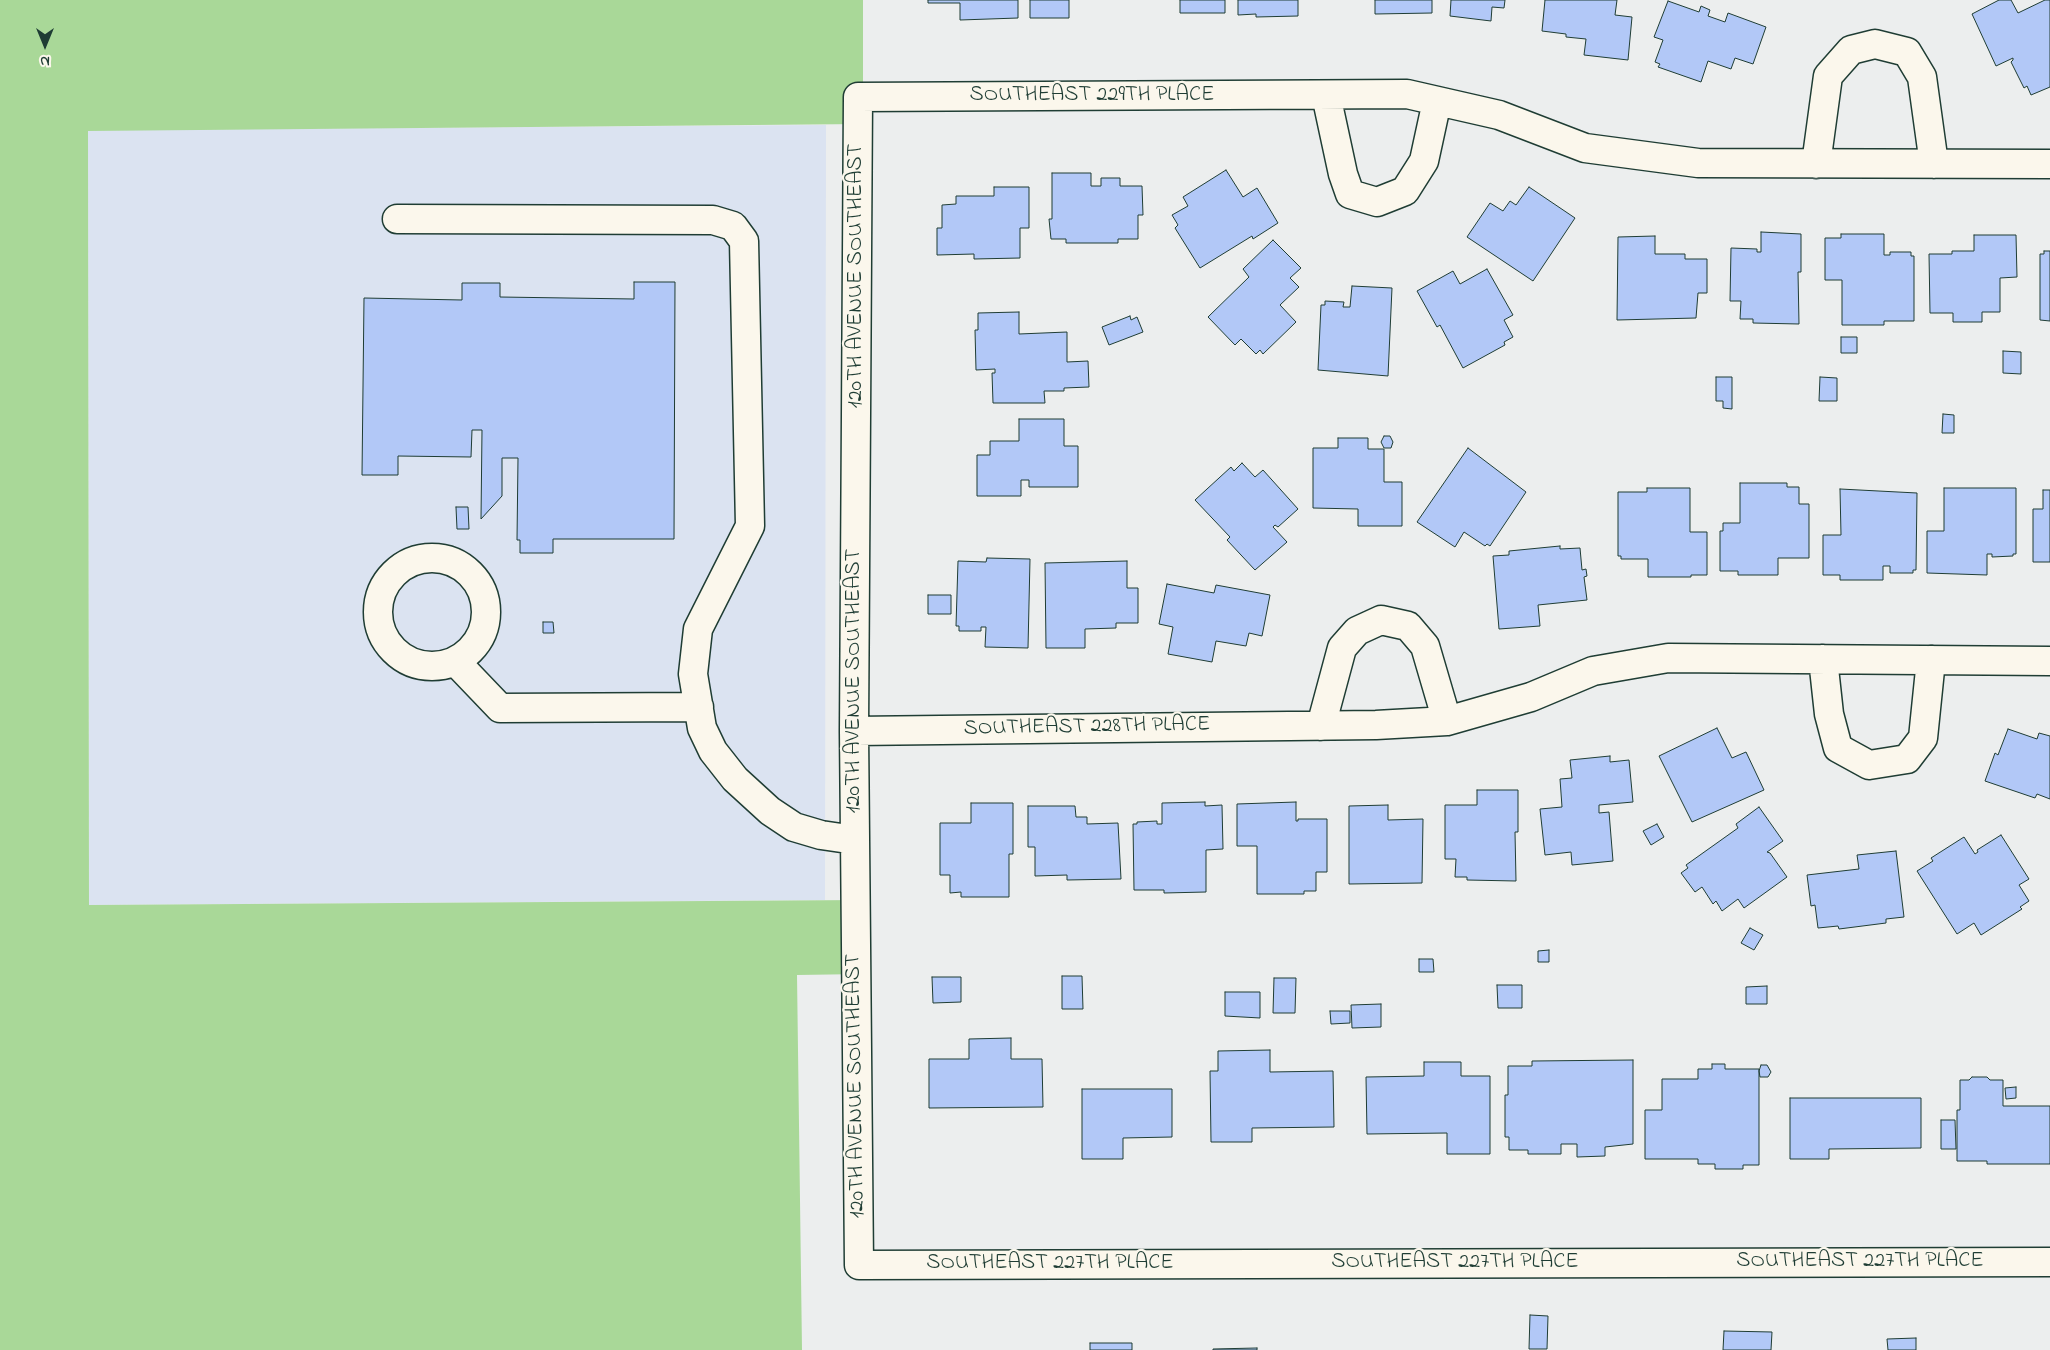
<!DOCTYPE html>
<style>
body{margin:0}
#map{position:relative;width:2050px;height:1350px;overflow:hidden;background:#eceeee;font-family:"Indie Flower",sans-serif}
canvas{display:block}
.north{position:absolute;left:20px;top:20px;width:50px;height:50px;-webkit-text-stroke:4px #fbf7ec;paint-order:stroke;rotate:180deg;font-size:14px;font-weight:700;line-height:20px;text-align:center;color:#1f3d34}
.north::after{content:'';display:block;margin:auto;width:18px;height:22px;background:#1f3d34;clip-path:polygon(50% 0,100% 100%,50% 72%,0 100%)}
</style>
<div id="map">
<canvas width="2050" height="1350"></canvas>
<div class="north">N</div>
</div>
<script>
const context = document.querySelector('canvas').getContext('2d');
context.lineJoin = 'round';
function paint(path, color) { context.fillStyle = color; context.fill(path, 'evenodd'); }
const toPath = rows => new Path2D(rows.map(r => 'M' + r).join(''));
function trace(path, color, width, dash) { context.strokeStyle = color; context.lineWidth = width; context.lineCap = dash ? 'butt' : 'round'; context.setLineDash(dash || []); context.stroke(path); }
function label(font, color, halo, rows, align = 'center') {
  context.font = font + ' "Indie Flower",sans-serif'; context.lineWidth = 4.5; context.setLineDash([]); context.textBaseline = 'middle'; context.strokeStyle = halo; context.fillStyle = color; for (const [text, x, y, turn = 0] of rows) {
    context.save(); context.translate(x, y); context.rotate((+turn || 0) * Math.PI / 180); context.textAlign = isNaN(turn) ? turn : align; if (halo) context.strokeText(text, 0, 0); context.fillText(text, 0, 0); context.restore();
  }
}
paint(toPath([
 [826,125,825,900,89,905,88,130]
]), '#dbe3f1');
paint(toPath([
 [0,0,863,0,863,124,88,131,89,905,863,900,863,974,797,975,802,1350,0,1350]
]), '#a9d898');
const building = toPath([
 [928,0,1018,0,1018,18,960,20,960,3,928,3,928,0],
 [1030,0,1069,0,1069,18,1030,18,1030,0],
 [1180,0,1225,0,1225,13,1180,13,1180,0],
 [1238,0,1298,0,1298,16,1256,17,1256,14,1238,15,1238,0],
 [1375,0,1432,0,1432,13,1375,14,1375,0],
 [1451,0,1505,0,1504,8,1492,7,1491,21,1450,16,1451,0],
 [1545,0,1617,0,1615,15,1632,17,1628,60,1584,55,1586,39,1566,37,1566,34,1542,31,1545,0],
 [1999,0,2011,0,2018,13,2045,0,2050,0,2050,87,2031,95,2027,86,2024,88,2011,62,2013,60,2013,58,1996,66,1972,14,1999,0],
 [1668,1,1699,12,1701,6,1710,10,1708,16,1725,22,1728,13,1766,27,1753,64,1735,58,1731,69,1708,61,1701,82,1658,67,1660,64,1655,62,1663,40,1654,37,1668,1],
 [1226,170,1243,197,1257,188,1278,223,1253,239,1252,236,1200,268,1175,228,1178,225,1172,215,1188,206,1183,197,1226,170],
 [1052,173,1091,173,1091,186,1101,186,1101,178,1120,178,1120,186,1142,186,1143,215,1138,215,1138,239,1118,239,1118,243,1066,243,1066,239,1051,239,1049,219,1052,219,1052,173],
 [994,187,1029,187,1029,228,1020,228,1020,258,974,259,974,254,937,255,937,228,942,228,942,205,956,204,956,196,994,196,994,187],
 [1529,187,1575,218,1533,281,1467,237,1490,203,1503,211,1510,201,1516,205,1529,187],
 [1761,232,1801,234,1801,272,1798,272,1799,324,1753,323,1753,319,1740,319,1741,301,1730,301,1731,248,1757,249,1757,252,1761,252,1761,232],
 [1841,234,1884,234,1884,255,1890,255,1890,252,1911,252,1911,256,1914,256,1914,321,1884,321,1884,325,1842,325,1842,280,1825,280,1825,238,1841,238,1841,234],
 [1974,235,2016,235,2017,277,2000,278,2000,312,1982,312,1982,322,1953,322,1953,313,1930,313,1929,254,1952,254,1952,251,1974,251,1974,235],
 [1655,236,1655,254,1685,254,1685,259,1707,259,1707,293,1698,293,1696,318,1617,320,1618,237,1655,236],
 [1273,240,1301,268,1290,278,1299,287,1280,305,1296,322,1263,354,1260,350,1256,354,1241,339,1235,345,1208,317,1249,277,1243,269,1273,240],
 [2044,251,2050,251,2050,321,2040,320,2040,254,2044,254,2044,251],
 [1487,269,1513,315,1504,320,1513,337,1504,342,1505,345,1463,368,1440,325,1437,327,1417,291,1453,271,1460,284,1487,269],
 [634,282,675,282,674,539,553,539,553,553,520,553,520,540,517,540,518,458,502,458,502,496,481,519,482,430,472,430,471,457,398,456,398,475,362,475,364,298,462,300,462,283,500,283,500,297,634,299,634,282],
 [1352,286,1392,288,1388,376,1318,370,1321,305,1325,305,1325,301,1344,302,1343,307,1350,307,1352,286],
 [1019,312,1019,334,1067,332,1067,362,1088,361,1089,387,1064,388,1064,391,1044,391,1045,403,993,403,992,373,995,373,995,369,976,370,975,330,978,330,978,313,1019,312],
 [1130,316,1131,320,1137,317,1143,332,1109,345,1102,327,1130,316],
 [1841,337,1857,337,1857,353,1841,353,1841,337],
 [2003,351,2021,352,2021,374,2003,373,2003,351],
 [1716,377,1732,377,1732,409,1723,408,1723,401,1716,401,1716,377],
 [1820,377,1837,378,1837,401,1819,401,1820,377],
 [1943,414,1954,415,1954,433,1942,433,1943,414],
 [1019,419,1064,419,1064,446,1078,446,1078,487,1029,487,1029,480,1021,480,1021,496,977,496,977,455,990,455,990,441,1019,441,1019,419],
 [1384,436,1390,436,1393,442,1391,448,1384,448,1381,442,1384,436],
 [1338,438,1368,438,1368,449,1384,449,1384,482,1402,482,1402,526,1358,526,1358,509,1313,508,1313,448,1338,448,1338,438],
 [1468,448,1526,492,1490,546,1487,544,1485,546,1464,532,1455,547,1417,522,1468,448],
 [1242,463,1255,477,1263,470,1298,509,1278,527,1275,525,1273,527,1287,542,1255,570,1227,540,1230,537,1195,500,1231,467,1234,471,1242,463],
 [1740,483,1787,483,1787,487,1799,487,1799,504,1809,504,1809,558,1778,558,1778,575,1738,575,1738,571,1720,571,1720,531,1723,531,1723,523,1740,523,1740,483],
 [1647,488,1690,488,1690,532,1707,532,1707,575,1691,575,1691,577,1648,577,1648,559,1621,559,1621,556,1618,556,1618,492,1647,492,1647,488],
 [1944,488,2016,488,2016,554,2013,554,2013,556,1992,557,1992,554,1987,554,1987,575,1927,573,1927,531,1944,531,1944,488],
 [1840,489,1917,493,1916,570,1913,570,1913,573,1890,573,1890,566,1883,566,1883,580,1840,580,1840,575,1823,575,1823,535,1841,535,1840,489],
 [2043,490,2050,490,2050,562,2033,562,2033,509,2043,509,2043,490],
 [456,507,468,507,469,529,457,529,456,507],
 [1560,546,1560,549,1580,548,1582,570,1586,569,1587,576,1584,577,1587,600,1538,605,1540,626,1499,629,1493,556,1509,555,1509,551,1560,546],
 [987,558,1030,559,1028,648,985,647,986,627,981,627,981,631,959,631,959,626,956,626,958,561,986,562,987,558],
 [1127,561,1127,588,1138,588,1138,623,1116,623,1116,628,1085,629,1085,648,1046,648,1045,563,1127,561],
 [1167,584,1214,593,1216,585,1270,595,1262,636,1249,633,1246,646,1216,641,1212,662,1168,654,1173,627,1159,624,1167,584],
 [928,595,951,595,951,614,928,614,928,595],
 [543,622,553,622,554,633,543,633,543,622],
 [1717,728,1732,758,1746,752,1764,790,1692,822,1659,756,1717,728],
 [2008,729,2037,739,2039,733,2050,736,2050,799,2037,794,2035,798,1985,781,1995,753,1998,755,2008,729],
 [1610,756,1610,762,1629,760,1633,802,1599,805,1599,813,1609,812,1613,861,1572,865,1571,852,1545,855,1540,809,1562,807,1560,779,1572,778,1570,760,1610,756],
 [1477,790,1518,790,1518,832,1515,832,1516,881,1467,880,1467,877,1455,877,1456,859,1445,859,1445,805,1477,805,1477,790],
 [1205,802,1205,806,1222,805,1223,849,1206,850,1206,892,1164,893,1164,890,1134,890,1133,824,1137,824,1137,822,1157,821,1157,824,1162,824,1162,803,1205,802],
 [1296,802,1296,821,1298,821,1298,819,1327,819,1327,872,1316,872,1316,891,1304,891,1304,894,1257,894,1257,846,1237,846,1237,804,1296,802],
 [971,803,1013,803,1013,854,1009,854,1009,897,961,897,961,892,950,893,950,875,940,875,940,823,971,823,971,803],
 [1388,805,1388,820,1423,819,1422,883,1349,884,1349,806,1388,805],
 [1028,806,1075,806,1076,817,1087,817,1087,824,1118,823,1121,879,1067,880,1067,875,1035,876,1035,847,1028,847,1028,806],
 [1759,807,1783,841,1767,852,1770,853,1787,877,1744,908,1738,899,1722,911,1716,901,1713,904,1702,887,1695,892,1681,873,1688,868,1686,865,1738,828,1736,824,1759,807],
 [1657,824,1664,837,1651,845,1643,831,1657,824],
 [2001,835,2029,879,2019,885,2029,901,2020,907,2022,909,1981,935,1974,923,1957,934,1917,871,1933,861,1931,858,1964,837,1975,854,1978,852,1977,850,2001,835],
 [1896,851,1904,917,1886,919,1886,923,1839,929,1838,926,1818,928,1815,905,1811,906,1807,875,1859,869,1857,855,1896,851],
 [1750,928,1763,935,1754,950,1741,943,1750,928],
 [1549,950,1549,962,1538,962,1538,951,1549,950],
 [1419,959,1433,959,1434,972,1419,972,1419,959],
 [1062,976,1082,976,1083,1009,1062,1009,1062,976],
 [932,977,961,977,961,1002,933,1003,932,977],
 [1274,978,1296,978,1295,1013,1273,1013,1274,978],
 [1497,985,1522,985,1522,1008,1498,1008,1497,985],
 [1767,986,1767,1004,1746,1004,1746,987,1767,986],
 [1225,992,1260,992,1260,1018,1225,1016,1225,992],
 [1381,1004,1381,1027,1352,1028,1351,1005,1381,1004],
 [1330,1011,1350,1011,1350,1023,1331,1024,1330,1011],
 [1011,1038,1011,1059,1042,1059,1043,1107,929,1108,929,1059,969,1059,969,1039,1011,1038],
 [1270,1050,1270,1072,1333,1071,1334,1127,1252,1128,1252,1142,1211,1142,1210,1071,1218,1071,1218,1051,1270,1050],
 [1633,1060,1633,1144,1605,1147,1605,1156,1577,1157,1577,1144,1561,1144,1561,1154,1528,1154,1528,1150,1509,1150,1509,1137,1505,1137,1505,1095,1508,1095,1508,1066,1532,1066,1532,1061,1633,1060],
 [1424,1062,1461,1062,1461,1076,1490,1076,1490,1154,1447,1154,1447,1133,1367,1134,1366,1077,1424,1076,1424,1062],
 [1712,1064,1725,1064,1725,1069,1759,1069,1759,1165,1743,1165,1743,1169,1715,1169,1715,1164,1698,1164,1698,1159,1645,1159,1645,1110,1662,1110,1662,1079,1698,1079,1698,1069,1712,1069,1712,1064],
 [1761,1065,1767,1065,1771,1072,1768,1077,1760,1077,1759,1071,1761,1065],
 [1972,1077,1987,1077,1990,1080,2003,1080,2003,1106,2050,1106,2050,1164,1987,1164,1987,1161,1957,1161,1957,1110,1960,1110,1960,1080,1969,1080,1972,1077],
 [2016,1087,2016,1098,2006,1099,2005,1088,2016,1087],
 [1082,1089,1172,1089,1172,1137,1123,1138,1123,1159,1082,1159,1082,1089],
 [1790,1098,1921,1098,1921,1148,1829,1149,1829,1159,1790,1159,1790,1098],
 [1941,1120,1955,1120,1956,1149,1941,1149,1941,1120],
 [1530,1315,1548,1316,1547,1349,1529,1349,1530,1315],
 [1724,1331,1772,1332,1771,1350,1723,1350,1724,1331],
 [1916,1338,1916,1350,1888,1350,1887,1339,1916,1338],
 [1090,1343,1132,1343,1132,1350,1090,1350,1090,1343],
 [1257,1348,1257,1350,1213,1350,1213,1349,1257,1348]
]);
paint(building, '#b2c8f7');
trace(building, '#1f3d34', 1);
const minor = toPath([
 [1326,95,1343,174,1350,194,1377,202,1405,191,1424,161,1437,101],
 [1816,164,1828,76,1851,50,1875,44,1907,52,1922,77,1934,164],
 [2050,164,1698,163,1585,148,1499,115,1407,94,858,97,854,731,859,1265,2050,1262],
 [397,219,713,220,733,226,744,241,750,526,698,629,693,674,702,728,713,751,735,779,770,811,794,827,821,835,855,840],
 '378 612a54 54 0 1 1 108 0a54 54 0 1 1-108 0Z',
 [1823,659,1829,714,1838,748,1869,765,1907,759,1923,738,1931,660],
 [455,661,500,708,699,707],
 [1321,726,1342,648,1357,631,1381,620,1408,626,1425,646,1447,721],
 [854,731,1376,725,1447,721,1531,697,1593,671,1668,658,2050,661]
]);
trace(minor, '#1f3d34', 31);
trace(minor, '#fbf7ec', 28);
label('22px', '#1f3d34', '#fbf7ec', [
 ["SOUTHEAST 229TH PLACE",1092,96],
 ["120TH AVENUE SOUTHEAST",857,276,-90],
 ["120TH AVENUE SOUTHEAST",855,681,-90],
 ["SOUTHEAST 228TH PLACE",1087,728,-1],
 ["120TH AVENUE SOUTHEAST",857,1086,-91],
 ["SOUTHEAST 227TH PLACE",1860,1262],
 ["SOUTHEAST 227TH PLACE",1455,1263],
 ["SOUTHEAST 227TH PLACE",1050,1264]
]);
</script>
